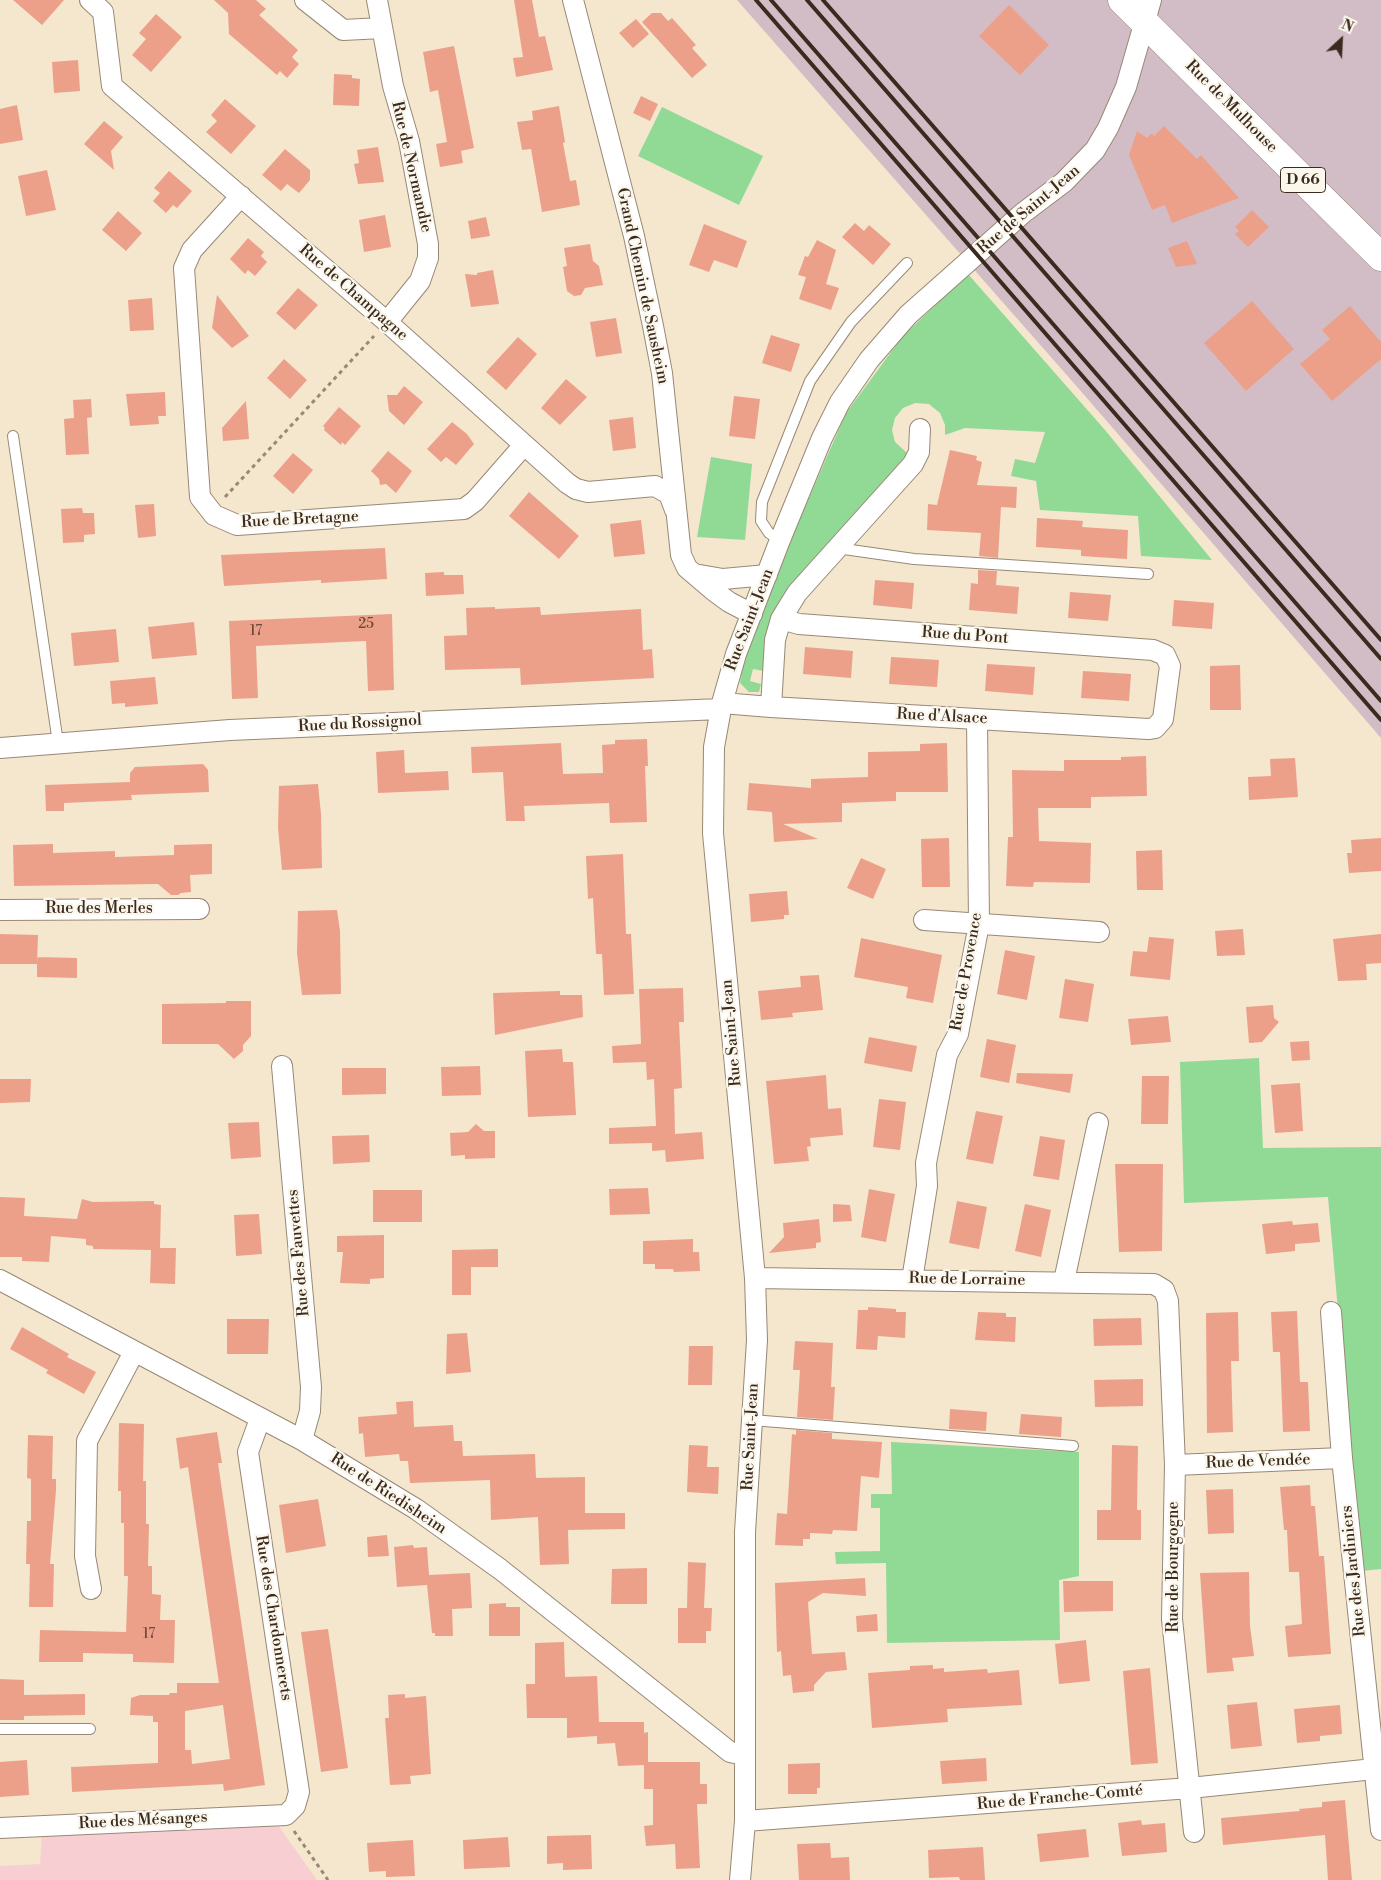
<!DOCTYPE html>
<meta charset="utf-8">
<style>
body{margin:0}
#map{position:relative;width:1381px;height:1880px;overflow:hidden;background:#f5e6ce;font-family:"Libre Bodoni",serif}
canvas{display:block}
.north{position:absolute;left:1316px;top:15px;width:50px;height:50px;-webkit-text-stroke:4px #fbf7ec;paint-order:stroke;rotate:25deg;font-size:14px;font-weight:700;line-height:20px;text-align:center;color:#3b2a1e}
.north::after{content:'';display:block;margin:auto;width:18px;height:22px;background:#3b2a1e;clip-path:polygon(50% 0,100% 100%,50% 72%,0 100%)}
</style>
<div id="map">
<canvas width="1381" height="1880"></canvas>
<div class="north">N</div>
</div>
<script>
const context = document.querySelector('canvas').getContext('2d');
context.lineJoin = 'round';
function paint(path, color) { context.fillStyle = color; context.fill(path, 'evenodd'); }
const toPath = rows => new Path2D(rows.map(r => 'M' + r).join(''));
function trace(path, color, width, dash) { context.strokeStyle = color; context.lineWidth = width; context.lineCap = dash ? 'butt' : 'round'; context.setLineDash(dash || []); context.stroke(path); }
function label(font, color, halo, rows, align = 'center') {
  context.font = font + ' "Libre Bodoni",serif'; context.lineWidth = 4.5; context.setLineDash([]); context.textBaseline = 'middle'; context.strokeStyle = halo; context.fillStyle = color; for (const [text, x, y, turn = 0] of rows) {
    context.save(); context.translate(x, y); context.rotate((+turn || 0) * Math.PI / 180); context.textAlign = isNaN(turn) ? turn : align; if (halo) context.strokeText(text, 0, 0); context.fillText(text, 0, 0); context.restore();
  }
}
paint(toPath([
 [275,1821,317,1880,0,1880,0,1866,40,1864,42,1833]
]), '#f7cfd3');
paint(toPath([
 [737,0,1381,0,1381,738,1079,389]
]), '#d2bdc7');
paint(toPath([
 [662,107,763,156,739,205,638,156],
 [968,274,1105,430,1212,560,1141,556,1138,516,1040,510,1036,481,1011,476,1015,459,1035,463,1045,432,965,428,945,435,945,425,940,413,929,404,915,403,903,408,895,418,892,430,895,442,907,453,908,456,792,587,764,671,753,669,750,681,761,684,759,692,749,692,740,683,742,667,795,530,846,413,903,336],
 [711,457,752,464,745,540,697,537],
 [1259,1058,1263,1148,1381,1147,1381,1569,1361,1571,1328,1197,1184,1203,1180,1062],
 [891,1442,1079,1452,1079,1576,1059,1580,1060,1640,887,1643,886,1563,836,1564,835,1552,880,1551,880,1508,871,1508,871,1494,892,1494]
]), '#90da95');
paint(toPath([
 [13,0,64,0,42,25],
 [214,0,256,0,266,9,259,15,298,50,292,57,299,64,287,78,280,71,277,75,229,34,228,13],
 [514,0,532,0,539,37,545,36,553,70,516,77,513,58,523,57],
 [1009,5,1049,45,1020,75,979,36],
 [652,13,661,13,668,21,672,18,696,45,692,48,707,65,692,78,642,22],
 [156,14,182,37,151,72,132,55,146,39,139,33],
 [636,19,649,34,633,48,619,33],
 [454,46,474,148,461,151,463,163,440,167,436,144,447,142,438,90,430,92,423,52],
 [78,60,80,91,54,93,52,62],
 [334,74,352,75,352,78,360,79,359,106,333,105],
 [641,96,658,104,650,121,633,113],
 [225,99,256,126,231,154,206,132,217,121,211,115],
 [17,105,23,140,0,144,0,109],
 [559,106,565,142,563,143,570,181,576,180,580,205,542,212,531,149,522,150,517,122,533,120,532,111],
 [104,121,123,137,111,151,114,170,84,144],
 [1164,126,1197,159,1201,155,1239,198,1172,223,1165,205,1152,210,1129,155,1137,131,1147,138,1152,133,1154,136],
 [378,147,384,182,358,184,354,164,359,163,357,150],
 [285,149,310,170,310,180,299,193,287,184,281,191,262,175],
 [47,170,56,210,26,216,18,176],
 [169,171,192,191,177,208,173,205,166,213,153,201,160,193,154,188],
 [1252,210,1269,227,1248,247,1235,234,1239,231,1235,227],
 [118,211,142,233,126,251,102,230],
 [385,215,391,247,364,252,359,220],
 [486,217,490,236,471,239,468,221],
 [855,223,864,231,869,225,891,244,873,265,842,237],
 [704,224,747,241,737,268,714,260,709,272,689,265],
 [248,238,264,252,261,256,267,262,255,276,248,270,245,274,230,259],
 [817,240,836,250,826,284,839,288,831,310,799,299,806,277,798,275,805,256,808,257],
 [1187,241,1197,264,1176,267,1168,248],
 [590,244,593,261,599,266,603,285,585,288,581,295,574,296,567,291,563,267,567,266,564,248],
 [493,270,499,304,471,307,465,274,477,275,477,273],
 [298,288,318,305,295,330,276,313],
 [217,295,249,336,232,348,212,328],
 [152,298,154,330,130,331,128,300],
 [1252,301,1294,349,1246,391,1204,343],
 [1350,306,1381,342,1381,359,1332,401,1300,364,1330,339,1322,330],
 [616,318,622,353,596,357,590,322],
 [771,335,800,344,791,372,762,363],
 [518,337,537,354,506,390,486,372],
 [284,359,307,380,290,399,267,378],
 [566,379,587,397,560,425,541,408],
 [404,386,423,402,404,425,389,411,387,395,397,395],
 [165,392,166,416,158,416,159,424,130,426,126,394],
 [734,396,760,399,755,439,729,436],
 [91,399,92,417,87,418,89,454,66,455,64,419,74,418,73,400],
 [246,401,249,439,223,441,222,428],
 [339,407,361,426,345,445,342,442,341,445,324,430,325,428,323,426],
 [633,417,636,448,613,451,609,420],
 [452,422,467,434,474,444,456,465,446,457,441,462,427,449],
 [950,450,977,456,976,460,982,462,977,485,1017,487,1016,508,1001,507,998,558,979,556,981,533,927,530,928,504,937,505],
 [388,451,412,471,396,493,386,484,380,485,379,479,371,471],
 [293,453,313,470,293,494,273,476],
 [529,492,579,536,559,559,509,516],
 [154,504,156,536,138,538,135,505],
 [82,508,83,513,94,513,95,534,84,535,84,542,63,543,61,509],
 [1037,518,1083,521,1082,527,1128,530,1127,559,1081,556,1081,550,1036,547],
 [641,520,645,554,614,557,610,524],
 [385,548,387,579,321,583,321,580,224,586,221,555],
 [978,570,997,571,996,585,1019,587,1017,614,969,610,971,583,978,584],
 [444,572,444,575,463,575,464,594,426,596,425,573],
 [875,580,914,583,912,609,873,605],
 [1070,592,1111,595,1108,621,1068,618],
 [1174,600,1214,603,1212,629,1172,626],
 [495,607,495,609,540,607,541,615,641,609,643,650,652,649,654,678,521,685,520,668,445,670,444,636,467,635,466,608],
 [392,614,394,690,368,691,366,641,256,646,258,698,232,699,229,621],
 [194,622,197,655,152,659,148,627],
 [116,629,119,662,74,666,71,633],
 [805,647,853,651,851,678,803,674],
 [891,657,939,660,937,687,889,684],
 [987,664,1035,667,1033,695,985,691],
 [1240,665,1241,710,1210,710,1210,666],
 [1083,671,1131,674,1129,701,1081,698],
 [155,677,158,704,125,707,125,703,112,704,110,681],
 [647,739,648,766,645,766,647,822,610,823,609,803,524,806,525,821,506,821,503,772,472,773,471,747,561,743,563,774,603,773,602,745,615,744,615,740],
 [947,743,948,792,896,792,896,801,842,803,842,822,783,824,818,839,774,842,772,812,747,810,749,783,811,788,811,779,868,777,868,752,920,751,920,744],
 [404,750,405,773,448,771,449,790,378,793,376,752],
 [1146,756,1147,796,1091,797,1091,808,1038,808,1039,841,1091,843,1090,883,1034,882,1033,887,1006,886,1008,837,1013,837,1012,770,1064,771,1064,760,1121,760,1121,757],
 [1295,758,1298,797,1249,800,1248,777,1271,776,1270,759],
 [203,764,208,770,209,792,131,795,132,800,64,803,64,811,46,811,45,785,130,782,130,773,135,767],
 [318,784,321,814,322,868,282,870,278,828,279,786],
 [949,838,950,887,922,887,921,839],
 [1381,838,1381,871,1349,873,1347,853,1352,853,1351,840],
 [53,844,53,853,115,851,115,857,174,855,174,845,212,844,212,874,190,875,191,892,181,893,178,895,171,895,158,884,14,886,13,845],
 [1162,850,1163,890,1137,890,1136,851],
 [623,854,626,934,631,934,634,994,604,995,602,954,596,954,593,898,588,899,586,856],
 [861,858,886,869,873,899,847,888],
 [787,891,789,915,784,915,784,919,751,922,749,894],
 [337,910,340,931,341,994,302,995,297,953,298,911],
 [1243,929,1245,955,1217,956,1215,931],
 [0,934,38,935,37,964,0,964],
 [1381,934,1381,963,1366,964,1367,980,1338,981,1333,939],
 [1149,937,1174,939,1170,980,1130,976,1133,951,1147,952],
 [861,938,942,955,933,1003,906,998,908,987,854,977],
 [1005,950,1035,956,1027,1000,997,994],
 [37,957,77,958,77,978,37,977],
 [819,975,823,1010,792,1013,793,1017,761,1020,758,991,801,987,800,976],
 [1065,979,1094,984,1088,1022,1059,1018],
 [683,988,684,1022,679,1022,682,1088,674,1089,675,1134,702,1132,704,1159,666,1162,665,1150,652,1151,652,1143,609,1144,609,1128,656,1126,654,1079,647,1080,646,1062,613,1063,612,1046,641,1044,639,989],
 [560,991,560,995,582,995,583,1017,495,1035,493,993],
 [226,1001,251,1001,251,1036,243,1045,243,1051,234,1059,218,1044,162,1044,162,1004,226,1003],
 [1273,1005,1274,1018,1279,1022,1262,1042,1249,1043,1246,1007],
 [1168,1016,1171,1042,1131,1045,1128,1019],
 [869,1037,917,1046,912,1072,864,1063],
 [987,1039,1016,1045,1009,1083,980,1077],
 [1309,1041,1310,1060,1292,1061,1290,1042],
 [562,1049,563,1062,573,1062,576,1115,528,1117,525,1051],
 [480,1066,481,1095,442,1096,441,1067],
 [342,1068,386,1068,386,1094,342,1095],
 [1017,1073,1073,1074,1070,1093,1016,1083],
 [826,1075,828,1109,841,1108,843,1135,810,1138,811,1146,807,1147,809,1161,774,1164,766,1081],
 [1142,1076,1169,1076,1168,1124,1141,1124],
 [0,1079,31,1079,30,1102,0,1103],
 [1300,1083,1303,1131,1275,1133,1271,1085],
 [879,1099,906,1102,900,1150,873,1147],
 [976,1111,1003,1116,993,1164,966,1159],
 [259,1122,261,1157,231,1159,228,1123],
 [476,1124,484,1131,495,1131,495,1158,465,1159,465,1155,451,1156,450,1133,468,1132],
 [369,1135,370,1162,333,1164,332,1136],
 [1040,1136,1065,1140,1059,1180,1033,1176],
 [1115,1164,1163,1164,1162,1251,1119,1252],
 [648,1188,650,1214,610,1215,609,1189],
 [869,1189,895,1194,886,1242,861,1237],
 [373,1190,422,1190,422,1222,373,1222],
 [0,1197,25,1198,24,1216,77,1219,82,1199,93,1202,154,1201,154,1204,161,1205,160,1248,176,1248,175,1284,150,1283,151,1250,93,1249,93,1246,86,1245,86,1239,51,1236,49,1262,22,1261,22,1257,0,1257],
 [957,1201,987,1207,979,1249,949,1243],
 [833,1204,850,1205,852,1221,833,1222],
 [1025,1204,1051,1210,1041,1257,1015,1251],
 [259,1214,262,1254,236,1256,234,1215],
 [819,1219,821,1242,816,1243,816,1248,769,1253,784,1237,783,1223],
 [1292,1221,1293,1225,1318,1223,1320,1242,1295,1244,1295,1251,1266,1254,1262,1224],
 [384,1235,384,1278,370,1279,370,1284,340,1283,343,1252,337,1252,337,1236],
 [693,1239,693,1252,699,1252,700,1271,674,1272,673,1269,655,1269,655,1264,643,1264,643,1241],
 [498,1249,498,1267,471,1267,471,1295,452,1295,452,1250],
 [868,1307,896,1309,896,1312,906,1312,905,1338,878,1336,877,1350,856,1349,858,1310,868,1310],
 [1297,1311,1300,1382,1308,1382,1310,1431,1283,1432,1280,1352,1273,1352,1271,1312],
 [978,1312,1006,1313,1006,1317,1016,1317,1015,1342,975,1340],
 [1238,1312,1239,1361,1231,1361,1233,1432,1207,1433,1206,1313],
 [1141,1318,1142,1345,1094,1346,1093,1319],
 [227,1319,269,1319,268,1354,227,1354],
 [22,1327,69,1354,67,1357,96,1372,84,1394,46,1373,48,1370,10,1349],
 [467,1333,471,1372,446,1374,447,1334],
 [795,1341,833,1343,831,1387,835,1387,833,1420,797,1417,800,1370,793,1370],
 [689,1346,713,1346,712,1385,688,1385],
 [1143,1379,1143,1406,1095,1407,1094,1380],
 [413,1401,414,1427,453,1425,454,1441,462,1441,463,1456,535,1454,536,1478,585,1477,585,1513,625,1513,625,1529,568,1530,569,1564,540,1565,538,1517,491,1520,490,1480,410,1483,408,1461,400,1461,399,1454,365,1457,363,1433,359,1434,358,1417,397,1414,396,1402],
 [950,1409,987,1412,986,1431,949,1429],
 [1021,1414,1062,1417,1061,1437,1019,1434],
 [119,1423,144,1424,143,1481,146,1481,146,1524,149,1524,148,1566,152,1566,152,1594,161,1595,160,1620,175,1620,174,1663,133,1662,133,1654,83,1653,83,1662,39,1662,40,1630,126,1632,128,1576,124,1576,124,1523,121,1523,121,1491,118,1491],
 [796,1430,832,1433,832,1439,882,1442,879,1478,861,1476,857,1531,833,1530,832,1534,810,1533,810,1539,803,1539,803,1546,775,1545,777,1513,787,1514,792,1434,796,1435],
 [217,1432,222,1463,218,1463,265,1785,224,1791,223,1784,72,1792,71,1767,158,1763,158,1722,153,1722,153,1716,130,1715,131,1698,140,1695,169,1695,170,1693,177,1693,177,1683,219,1683,188,1467,180,1469,176,1438],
 [223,1705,230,1759,192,1764,191,1750,185,1750,185,1711],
 [28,1435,53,1436,52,1479,56,1479,56,1490,50,1564,54,1564,53,1607,29,1607,30,1564,26,1564,27,1521,31,1521,31,1479,27,1478],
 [689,1445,708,1446,707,1467,719,1467,718,1494,687,1492],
 [1112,1445,1138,1446,1137,1510,1141,1510,1141,1540,1097,1540,1097,1510,1111,1510],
 [1310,1485,1311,1506,1315,1506,1319,1556,1324,1556,1331,1654,1288,1657,1285,1626,1302,1624,1299,1572,1289,1572,1287,1530,1284,1530,1280,1487],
 [1233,1489,1234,1533,1208,1534,1206,1490],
 [318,1499,326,1546,286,1553,279,1505],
 [387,1535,389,1556,368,1557,367,1537],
 [413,1545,414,1548,427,1547,429,1575,470,1573,472,1608,452,1609,453,1636,435,1636,435,1633,432,1633,427,1585,397,1587,394,1547],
 [688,1562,706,1563,704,1608,712,1608,711,1631,706,1631,706,1643,678,1643,678,1608,687,1608],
 [647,1568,647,1604,611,1604,612,1569],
 [1249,1572,1250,1626,1254,1656,1232,1658,1234,1671,1207,1673,1200,1573],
 [865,1578,866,1596,823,1593,808,1602,812,1654,845,1652,847,1670,826,1672,814,1685,814,1691,793,1693,791,1675,783,1676,781,1651,777,1652,775,1583],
 [1063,1581,1113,1581,1113,1611,1064,1612],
 [506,1603,506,1607,520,1607,520,1636,489,1636,489,1604],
 [877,1614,878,1631,857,1632,856,1616],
 [328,1629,348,1768,321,1772,301,1632],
 [1086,1640,1090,1681,1059,1684,1055,1644],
 [564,1642,565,1677,597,1676,599,1722,644,1722,644,1733,648,1732,648,1762,700,1762,700,1784,707,1784,707,1804,697,1804,700,1868,676,1869,675,1844,646,1846,644,1826,653,1825,653,1789,644,1789,644,1765,618,1766,615,1743,597,1744,597,1736,567,1738,567,1718,527,1718,526,1684,535,1684,535,1643],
 [933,1665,933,1669,944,1668,944,1672,987,1669,988,1673,1019,1670,1022,1705,947,1709,948,1722,872,1728,868,1673,910,1670,910,1666],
 [1150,1668,1158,1763,1131,1765,1123,1671],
 [0,1679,24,1680,24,1695,85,1694,85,1715,24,1716,24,1720,0,1720],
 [405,1694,405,1698,426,1696,431,1774,410,1776,411,1784,390,1785,385,1718,389,1718,388,1695],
 [1257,1702,1262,1746,1231,1749,1227,1705],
 [1340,1705,1342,1734,1320,1736,1320,1741,1297,1743,1294,1709],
 [986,1758,987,1781,942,1784,940,1761],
 [27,1760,29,1795,0,1797,0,1762],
 [820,1763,820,1788,817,1788,817,1794,788,1794,788,1764],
 [1345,1800,1352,1880,1328,1880,1325,1835,1223,1845,1221,1818,1300,1811,1299,1809,1322,1807,1322,1802],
 [1141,1820,1142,1825,1165,1823,1167,1852,1122,1856,1118,1823],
 [1086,1829,1089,1857,1040,1862,1037,1834],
 [591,1835,592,1869,563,1870,563,1863,547,1864,547,1836],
 [508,1837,510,1867,464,1869,463,1840],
 [413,1840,415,1876,386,1877,386,1871,369,1872,367,1843],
 [830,1843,831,1858,849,1857,850,1880,799,1880,797,1844],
 [983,1847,985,1880,960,1880,959,1877,929,1878,928,1850]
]), '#eda089');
const lane = toPath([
 [13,436,58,743],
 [780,540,769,533,761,521,762,502,810,381,851,322,907,263],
 [837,548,914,559,1148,574],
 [752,1420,1073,1446],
 [0,1729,90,1729]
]);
const street = toPath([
 [90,0,103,12,112,86,387,322,567,483,576,489,588,492,655,486,669,494,675,510],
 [305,0,343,30,382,28],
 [377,0,393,86,409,141,428,244,428,258,420,281,387,322],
 [573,0,634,236,653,326,662,373,681,555,687,568,714,591,729,602,752,614],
 [241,196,192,250,184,268,200,497,214,515,237,525,464,509,475,501,524,445],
 [694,574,723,579,767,575],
 [781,619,797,593,913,464,919,452,920,429],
 [722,703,771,707,1148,729,1155,728,1163,719,1170,666,1165,655,1153,650,799,624,781,619,775,640,771,707],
 [0,748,230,730,720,709],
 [0,910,199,909],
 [924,920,1099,932],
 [282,1066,311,1387,310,1411,302,1440],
 [755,1278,1154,1284,1164,1290,1168,1301,1175,1465,1172,1619,1194,1832],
 [0,1280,302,1440,416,1509,500,1569,730,1752,744,1755],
 [912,1280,927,1186,926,1163,947,1055,958,1034,979,924,977,719],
 [1064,1281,1098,1123],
 [1331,1312,1342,1458,1381,1830],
 [1175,1465,1342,1458],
 [91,1589,85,1556,87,1441,134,1352],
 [745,1821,1190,1788,1374,1769],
 [0,1828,286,1815,295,1806,299,1792,248,1452,260,1419],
 [740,1880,745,1821,745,1532,757,1340,755,1278,713,833,714,747,722,703,736,654,780,540,822,438,840,402,869,360,908,315,1023,213,1064,182,1095,150,1108,128,1126,87,1151,0]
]);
const primary = toPath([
 [1122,0,1381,257]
]);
trace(lane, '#988876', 12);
trace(street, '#988876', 22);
trace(primary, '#988876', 29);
trace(toPath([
 [225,497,374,336],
 [294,1831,328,1880]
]), '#988876', 3, [4, 4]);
trace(lane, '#fff', 10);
trace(street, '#fff', 20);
trace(primary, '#fff', 28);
trace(toPath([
 [756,0,1381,720],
 [771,0,1381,701],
 [807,0,1381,659],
 [823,0,1381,640]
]), '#3b2a1e', 4);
label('14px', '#684839', null, [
 ["25",366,625],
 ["17",256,632],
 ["17",149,1635]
]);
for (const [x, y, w] of [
 [1303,180,45]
]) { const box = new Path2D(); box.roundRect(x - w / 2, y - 12.5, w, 25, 4); context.fillStyle = '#fbf7ec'; context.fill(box); trace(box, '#3b2a1e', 1); }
label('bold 15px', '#3b2a1e', null, [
 ["D 66",1303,180]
]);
label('16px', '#3b2a1e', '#fbf7ec', [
 ["Rue de Mulhouse",1231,107,45],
 ["Rue de Normandie",411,167,77],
 ["Rue de Saint-Jean",1029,210,-40],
 ["Grand Chemin de Sausheim",642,286,78],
 ["Rue de Champagne",353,293,41],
 ["Rue de Bretagne",300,520,-3],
 ["Rue Saint-Jean",750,620,-69],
 ["Rue du Pont",965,636,4],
 ["Rue d'Alsace",942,717,3],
 ["Rue du Rossignol",360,724,-3],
 ["Rue des Merles",99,909],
 ["Rue de Provence",967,972,-80],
 ["Rue Saint-Jean",732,1033,-95],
 ["Rue des Fauvettes",299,1253,-95],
 ["Rue de Lorraine",967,1280,1],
 ["Rue Saint-Jean",751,1437,-87],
 ["Rue de Vendée",1258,1462,-2],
 ["Rue de Riedisheim",388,1494,33],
 ["Rue de Bourgogne",1174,1567,-90],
 ["Rue des Jardiniers",1354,1571,-96],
 ["Rue des Chardonnerets",273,1618,81],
 ["Rue de Franche-Comté",1060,1798,-5],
 ["Rue des Mésanges",143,1821,-3]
]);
</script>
